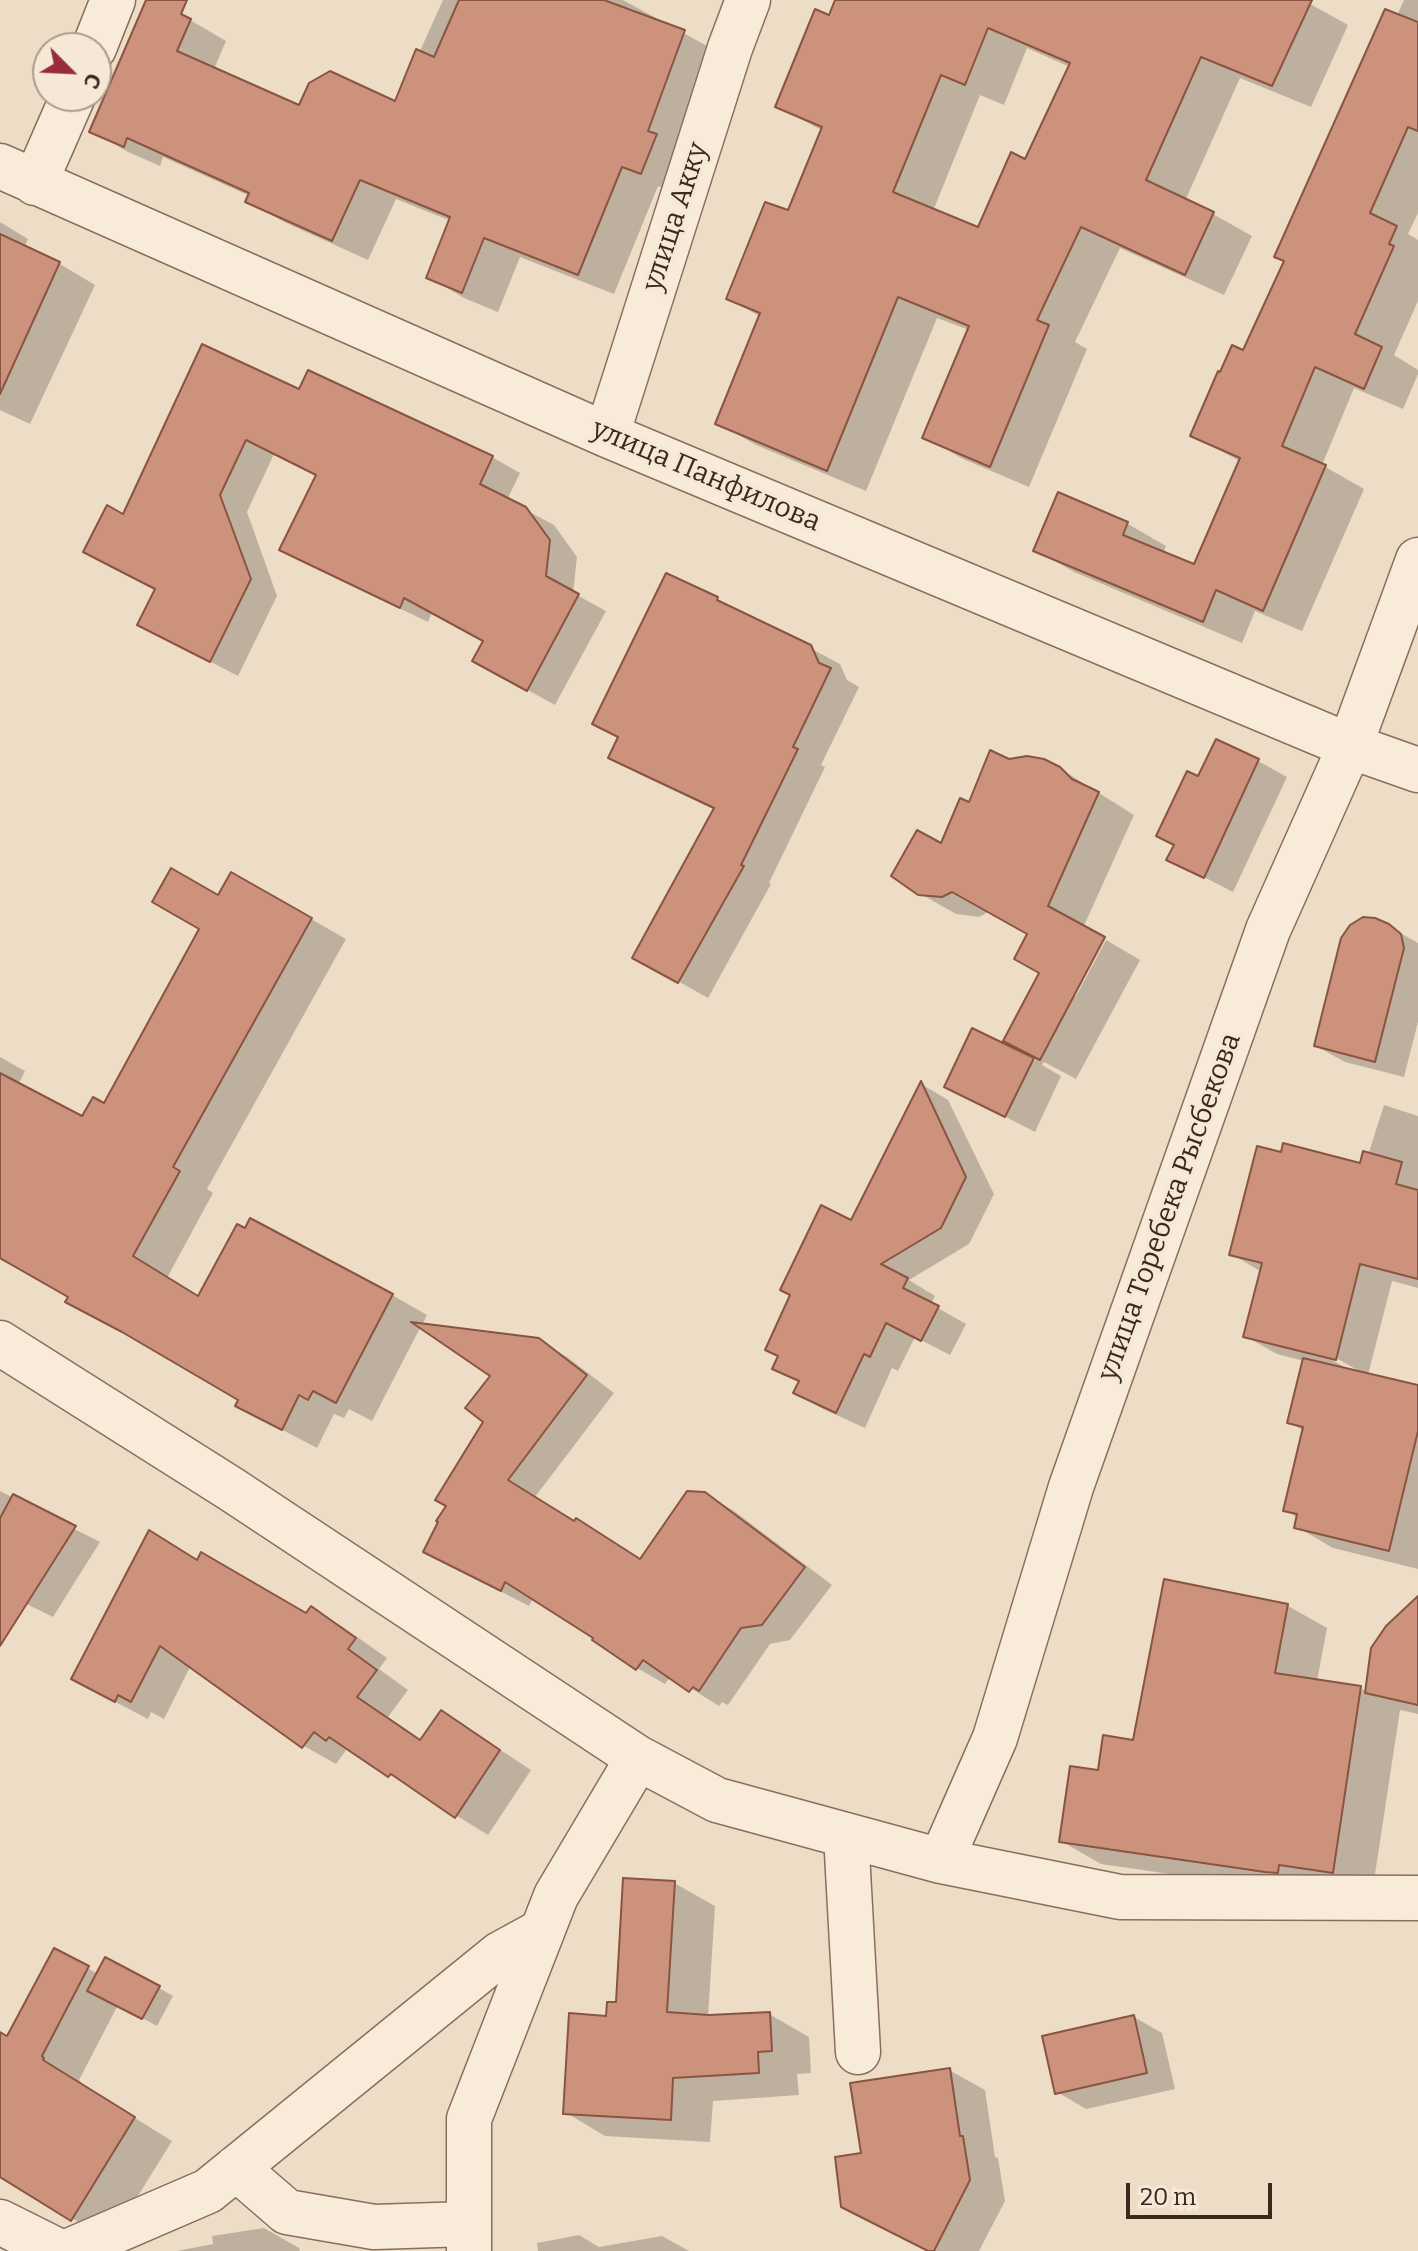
<!DOCTYPE html>
<meta charset="utf-8">
<style>
body{margin:0}
#map{position:relative;width:1418px;height:2251px;overflow:hidden;background:#eeddc6;font-family:Bitter,serif}
canvas{display:block}
.north{position:absolute;left:32px;top:32px;width:80px;height:80px;box-sizing:border-box;background:#f6e8d6;border:2px solid #ab9c8d;border-radius:50%;rotate:114deg;font-size:22px;font-weight:700;line-height:32px;text-align:center;color:#3a291f}
.north::after{content:'';display:block;margin:auto;width:28px;height:36px;background:#992c3c;clip-path:polygon(50% 0,100% 100%,50% 72%,0 100%)}
.scale{position:absolute;left:1126px;top:2183px;width:146px;height:36px;box-sizing:border-box;border:4px solid #3a291f;border-top:0;padding-left:10px;font-size:24px;line-height:28px;white-space:nowrap;color:#3a291f;-webkit-text-stroke:6px #f6e8d6;paint-order:stroke}
</style>
<div id="map">
<canvas width="1418" height="2251"></canvas>
<div class="north">С</div>
<div class="scale">20 m</div>
</div>
<script>
const context = document.querySelector('canvas').getContext('2d');
context.lineJoin = 'round';
function paint(path, color) { context.fillStyle = color; context.fill(path, 'evenodd'); }
const toPath = rows => new Path2D(rows.map(r => 'M' + r).join(''));
function trace(path, color, width, dash) { context.strokeStyle = color; context.lineWidth = width; context.lineCap = dash ? 'butt' : 'round'; context.setLineDash(dash || []); context.stroke(path); }
function label(font, color, halo, rows, align = 'center') {
  context.font = font + ' Bitter,serif'; context.lineWidth = 7; context.setLineDash([]); context.textBaseline = 'middle'; context.strokeStyle = halo; context.fillStyle = color; for (const [text, x, y, turn = 0] of rows) {
    context.save(); context.translate(x, y); context.rotate((+turn || 0) * Math.PI / 180); context.textAlign = isNaN(turn) ? turn : align; if (halo) context.strokeText(text, 0, 0); context.fillText(text, 0, 0); context.restore();
  }
}
paint(toPath([
 [443,0,623,0,720,53,677,193,658,186,614,294,520,257,498,312,464,298,429,277,451,221,396,199,368,260,284,222,248,201,250,196,163,157,160,166,128,152,92,131,190,20,226,41,214,69,300,107,396,104],
 [837,0,1303,0,1348,25,1311,107,1240,78,1185,201,1213,214,1252,236,1224,295,1120,248,1075,342,1087,349,1029,487,963,459,925,437,969,330,937,318,866,491,756,445,718,423,761,317,729,299,789,213,823,131,777,106,830,17],
 [1027,48,1070,67,1026,162,979,229,933,211,980,95,1004,105],
 [1404,0,1418,0,1418,213,1408,234,1418,240,1418,301,1394,355,1418,370,1418,374,1403,409,1354,388,1322,465,1364,489,1302,631,1255,611,1242,643,1074,572,1036,550,1060,494,1128,524,1166,546,1163,554,1195,567,1241,462,1193,435,1244,353],
 [0,222,28,239,24,248,60,264,95,285,30,424,0,410],
 [309,373,492,457,520,473,507,500,554,525,577,557,573,593,606,611,555,705,502,676,485,641,432,612,428,622,309,565,281,549,318,476,274,454,247,512,277,596,238,676,139,625,157,589,124,516,300,391],
 [717,599,840,664,847,680,859,687,821,765,825,767,769,883,771,884,708,998,635,957,715,810,639,774,611,757],
 [1009,761,1059,768,1134,815,1083,928,1072,996,1076,996,1106,940,1140,960,1076,1079,1044,1062,1042,1065,1061,1076,1035,1132,946,1086,973,1031,1035,1061,1042,973,1030,934,990,911,979,917,956,914,919,893,942,846,970,804],
 [1258,761,1287,777,1233,892,1169,859,1199,779],
 [219,898,311,919,346,939,207,1189,213,1193,167,1278,200,1298,392,1295,427,1315,422,1325,538,1340,567,1357,614,1393,535,1497,641,1560,705,1494,734,1511,832,1585,790,1640,770,1644,728,1705,722,1702,719,1706,671,1676,665,1684,637,1668,596,1637,533,1598,529,1606,453,1567,448,1505,486,1421,493,1375,421,1326,372,1421,349,1409,344,1418,334,1414,317,1448,273,1425,241,1399,0,1255,0,1057,25,1071,18,1085,83,1119,104,1105],
 [1388,926,1418,943,1418,1022,1404,1077,1345,1062,1316,1046],
 [921,1084,948,1100,994,1194,969,1244,909,1280,935,1296,931,1304,966,1324,950,1355,915,1337,898,1371,892,1368,865,1428,823,1409,795,1393,800,1382,774,1368],
 [1384,1105,1418,1116,1418,1288,1392,1281,1368,1375,1418,1387,1418,1569,1333,1548,1297,1527,1298,1518,1285,1510,1304,1431,1289,1422,1304,1361,1277,1354,1245,1336,1262,1272,1231,1254,1283,1154,1361,1165,1368,1155],
 [1329,1354,1359,1371,1351,1371,1327,1357],
 [0,1491,100,1542,53,1617,0,1591],
 [198,1562,306,1616,311,1608,343,1627,387,1658,379,1669,408,1690,388,1717,422,1740,441,1713,473,1732,531,1770,488,1835,360,1756,359,1758,346,1750,336,1764,304,1746,191,1665,164,1719,151,1712,148,1719,106,1697],
 [1288,1606,1327,1628,1317,1681,1360,1688,1367,1692,1418,1622,1418,1714,1400,1710,1372,1894,1307,1894,1101,1864,1061,1841,1100,1773],
 [674,1883,715,1906,708,2017,769,2014,809,2037,811,2073,797,2074,799,2095,713,2101,710,2142,605,2136,565,2112,608,2018,618,2005],
 [55,1950,98,1974,159,1988,173,1996,157,2026,118,2005,79,2080,81,2082,80,2084,172,2141,110,2241,0,2175,0,2034,8,2039],
 [1134,2017,1162,2033,1175,2089,1086,2109,1057,2092],
 [949,2070,985,2090,995,2157,998,2158,1005,2201,979,2251,928,2251,843,2206,864,2155],
 [264,2228,299,2248,300,2251,177,2251,213,2244,212,2236],
 [579,2235,599,2247,662,2236,689,2251,538,2251,537,2243]
]), '#0003');
const building = toPath([
 [146,0,187,0,181,14,191,19,177,51,299,105,309,83,330,71,395,101,416,49,434,57,459,0,604,0,685,30,648,131,657,134,641,174,622,167,578,275,484,238,462,293,426,278,450,217,360,180,332,241,245,202,249,193,127,138,124,147,89,132,146,0],
 [835,0,1312,0,1272,86,1201,57,1146,180,1214,212,1185,275,1081,227,1037,320,1049,325,990,467,922,438,969,326,898,297,827,471,715,424,760,313,726,299,765,202,788,210,822,127,775,107,815,9,829,15,835,0],
 [988,28,1070,63,1025,159,1011,152,978,227,893,192,941,75,965,85,988,28],
 [1385,9,1418,22,1418,131,1408,127,1370,213,1397,226,1389,244,1394,246,1355,334,1382,347,1364,389,1315,367,1282,446,1326,465,1263,611,1216,590,1203,622,1033,551,1058,492,1128,522,1123,535,1194,564,1240,458,1190,436,1218,371,1220,372,1232,345,1243,350,1284,261,1274,257,1385,9],
 [0,234,60,262,0,394,0,234],
 [202,344,299,389,308,370,493,456,480,484,526,507,550,540,546,576,579,594,527,691,472,661,483,641,404,598,400,608,279,550,316,475,246,440,220,495,251,579,210,662,137,625,155,589,83,552,107,505,123,514,202,344],
 [666,573,718,597,717,600,811,645,819,663,831,668,793,747,798,749,741,865,744,866,678,983,632,958,714,808,608,758,618,737,592,724,666,573],
 [1216,739,1259,759,1204,878,1166,860,1174,845,1156,836,1187,771,1198,776,1216,739],
 [990,750,1009,759,1027,756,1044,759,1060,767,1072,779,1099,792,1048,906,1105,937,1040,1060,1003,1041,1039,973,1014,959,1027,934,952,892,942,897,918,895,891,876,917,830,941,843,960,798,969,802,990,750],
 [171,868,218,895,231,872,312,918,173,1167,180,1171,133,1256,198,1296,237,1224,245,1228,250,1218,393,1294,336,1403,313,1391,308,1400,299,1395,282,1430,235,1406,238,1400,122,1332,65,1302,68,1297,0,1258,0,1073,82,1116,93,1097,104,1103,199,929,152,902,171,868],
 [1363,917,1375,918,1389,924,1401,934,1404,948,1375,1062,1314,1046,1341,938,1350,925,1363,917],
 [972,1028,1034,1058,1005,1117,944,1087,972,1028],
 [921,1081,966,1177,941,1228,881,1264,908,1278,903,1288,939,1306,921,1341,886,1323,870,1357,864,1354,836,1413,793,1393,799,1381,772,1369,778,1356,765,1350,790,1295,780,1290,821,1205,851,1220,921,1081],
 [1283,1143,1360,1163,1363,1151,1402,1162,1396,1184,1418,1190,1418,1279,1360,1264,1336,1360,1243,1337,1262,1263,1229,1255,1257,1146,1281,1152,1283,1143],
 [411,1322,539,1338,587,1375,508,1480,574,1521,576,1518,640,1559,687,1491,705,1492,805,1567,762,1625,741,1628,699,1691,693,1687,689,1692,643,1660,636,1670,592,1640,593,1638,505,1582,501,1591,423,1552,438,1522,436,1521,446,1506,435,1500,483,1422,465,1408,490,1376,411,1322],
 [1303,1358,1418,1385,1418,1431,1389,1551,1294,1528,1297,1514,1283,1511,1303,1427,1287,1423,1303,1358],
 [13,1494,76,1526,0,1646,0,1518,13,1494],
 [149,1530,197,1560,201,1552,306,1613,311,1606,356,1638,348,1649,377,1670,357,1697,420,1740,441,1710,500,1750,455,1818,391,1774,388,1777,329,1737,326,1741,314,1732,302,1748,160,1646,131,1702,118,1695,115,1702,71,1679,149,1530],
 [1164,1579,1288,1604,1275,1673,1361,1686,1333,1873,1279,1865,1278,1873,1265,1872,1059,1842,1070,1766,1098,1770,1103,1735,1133,1740,1164,1579],
 [1418,1596,1418,1705,1365,1693,1371,1648,1386,1626,1418,1596],
 [623,1878,675,1881,667,2012,709,2015,770,2012,772,2051,758,2052,759,2073,673,2078,671,2120,563,2114,569,2013,606,2016,607,2002,616,2002,623,1878],
 [54,1948,89,1966,42,2056,44,2058,43,2060,135,2117,71,2221,0,2177,0,2032,7,2036,54,1948],
 [105,1957,160,1986,142,2019,87,1991,105,1957],
 [1134,2015,1147,2073,1055,2094,1042,2036,1134,2015],
 [950,2068,960,2136,963,2136,970,2180,934,2251,928,2251,841,2207,835,2157,861,2153,850,2083,950,2068]
]);
paint(building, '#cc927c');
trace(building, '#895442', 2);
const street = toPath([
 [94,48,113,0],
 [0,166,607,435,1350,746,1418,770],
 [35,183,73,96],
 [607,435,730,48,748,0],
 [0,1343,231,1489,638,1758,717,1800,941,1861,1120,1897,1418,1898],
 [846,1835,858,2052],
 [941,1861,995,1738,1071,1487,1268,930,1350,746,1418,560],
 [236,2168,287,2212,374,2227,468,2224],
 [0,2222,58,2251],
 [69,2251,208,2191,500,1954,542,1931],
 [469,2251,469,2119,556,1896,638,1758]
]);
trace(street, '#8a6e5c', 47);
trace(street, '#f9ebda', 44);
label('28px', '#3a291f', '#f6e8d6', [
 ["улица Акку",676,217,-72],
 ["улица Панфилова",706,476,23],
 ["улица Торебека Рысбекова",1170,1207,-70]
]);
</script>
